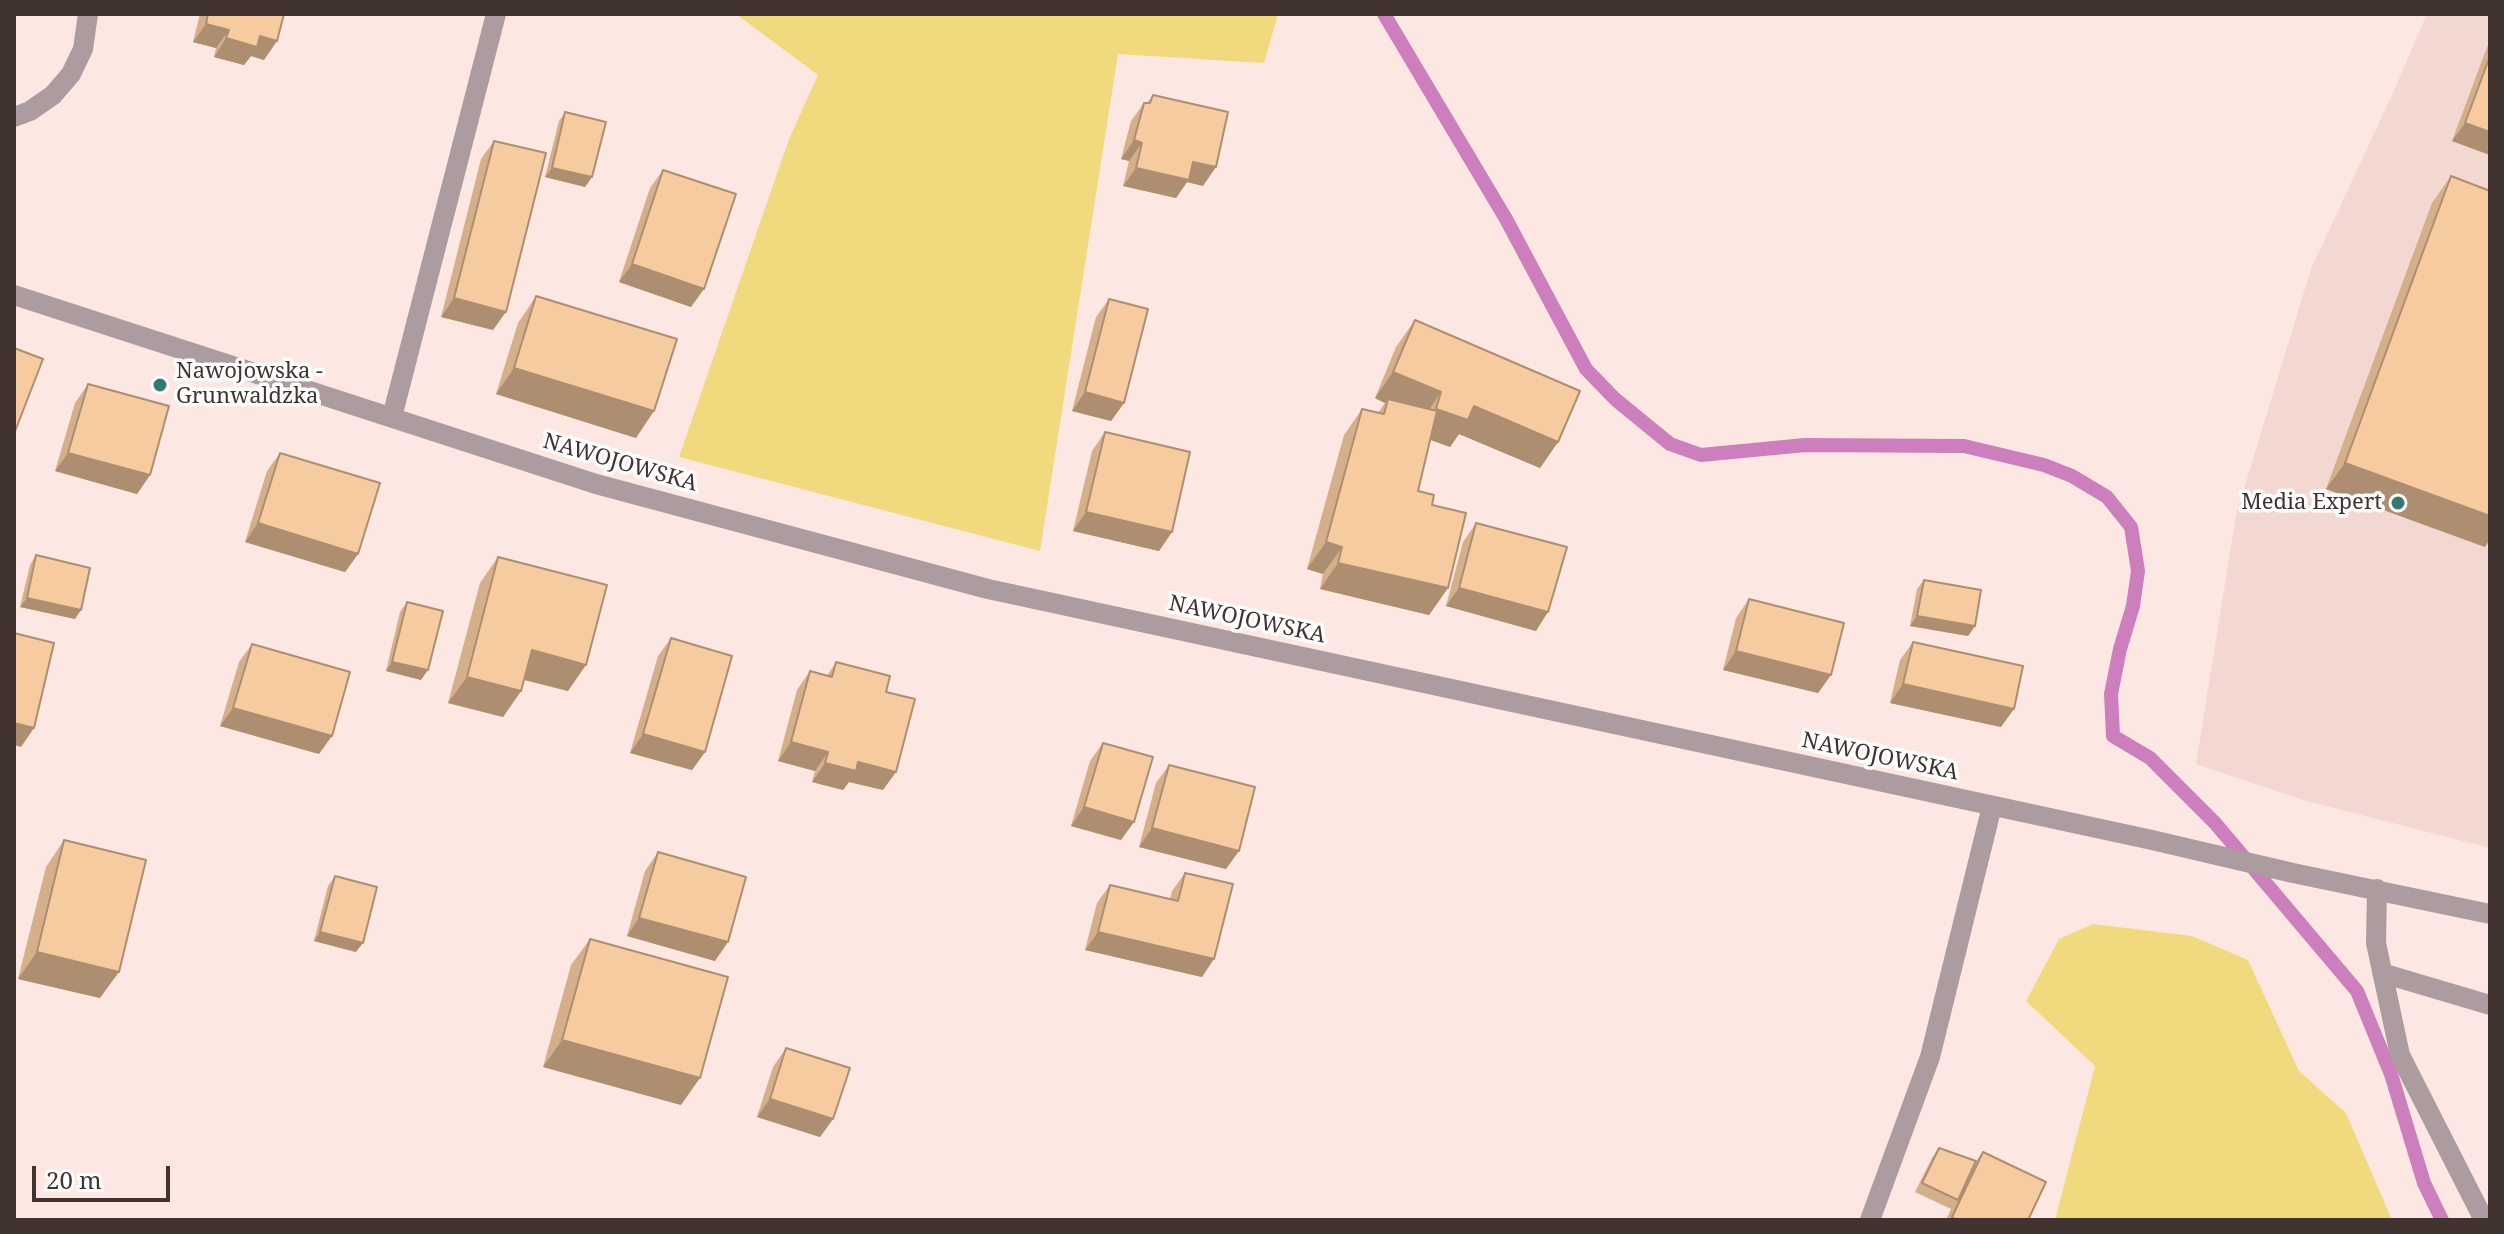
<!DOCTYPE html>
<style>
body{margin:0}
#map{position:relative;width:2504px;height:1234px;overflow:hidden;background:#fde7e2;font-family:"Noto Serif",serif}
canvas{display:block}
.frame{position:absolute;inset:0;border:16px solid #413430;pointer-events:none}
.scale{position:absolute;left:32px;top:1166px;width:138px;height:36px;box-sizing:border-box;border:4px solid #413430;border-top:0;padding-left:10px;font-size:24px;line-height:28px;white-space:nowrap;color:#413430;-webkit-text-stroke:6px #fff;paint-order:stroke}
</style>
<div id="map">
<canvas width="2504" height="1234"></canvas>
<div class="frame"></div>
<div class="scale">20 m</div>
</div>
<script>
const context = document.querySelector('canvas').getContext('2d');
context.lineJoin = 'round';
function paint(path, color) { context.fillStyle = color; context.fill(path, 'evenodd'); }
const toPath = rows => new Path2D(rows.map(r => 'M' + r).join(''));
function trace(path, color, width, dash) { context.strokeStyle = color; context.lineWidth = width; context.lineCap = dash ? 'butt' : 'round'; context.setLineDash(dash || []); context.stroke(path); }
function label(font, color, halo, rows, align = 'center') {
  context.font = font + ' "Noto Serif",serif'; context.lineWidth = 7; context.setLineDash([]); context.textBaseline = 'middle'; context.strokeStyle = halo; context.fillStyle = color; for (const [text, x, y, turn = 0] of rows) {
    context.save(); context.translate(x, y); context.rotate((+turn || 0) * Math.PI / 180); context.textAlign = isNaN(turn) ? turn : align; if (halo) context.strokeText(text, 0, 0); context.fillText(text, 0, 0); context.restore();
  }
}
paint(toPath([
 [2427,14,2490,14,2490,848,2303,800,2196,764,2236,515,2311,269,2392,95]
]), '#f2d8d1');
paint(toPath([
 [736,14,1278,14,1264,63,1118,54,1040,551,679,457,789,139,818,75],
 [2093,924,2192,936,2248,960,2299,1071,2346,1113,2392,1220,2055,1220,2095,1066,2026,1001,2059,939]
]), '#f1da7d');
trace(toPath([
 [1384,14,1506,219,1586,369,1615,399,1670,444,1701,455,1805,445,1964,446,2044,465,2072,476,2107,497,2131,527,2138,571,2133,606,2120,649,2111,694,2113,736,2150,758,2215,823,2357,991,2391,1074,2424,1183,2442,1220]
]), '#cd7ebc', 14);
trace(toPath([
 [14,117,30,111,53,95,71,74,83,49,88,14],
 [14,295,596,484,988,589,2152,840,2293,873,2490,914],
 [392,417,496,14],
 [2377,889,2376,943,2400,1055,2484,1220],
 [2382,973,2490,1005],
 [1870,1220,1930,1057,1992,806]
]), '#ac9c9f', 20);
paint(toPath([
 [200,14,284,14,264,60,251,56,244,65,214,57,216,48,193,42],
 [2490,43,2490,155,2452,141,2487,47],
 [1153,95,1203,186,1187,182,1176,198,1123,186,1129,161,1121,159,1131,121,1144,103,1147,103],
 [565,112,592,177,585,187,545,177,559,121],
 [494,141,493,330,441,317,481,159],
 [663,170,691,307,619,282,650,188],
 [2451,176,2490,191,2490,539,2485,547,2326,489,2432,203],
 [536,296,636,438,496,394,518,323],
 [1109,299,1124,403,1111,421,1072,411,1096,317],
 [1415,320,1558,442,1540,468,1459,434,1450,447,1430,440,1418,491,1432,505,1448,588,1429,615,1320,589,1323,574,1307,569,1344,435,1362,409,1378,413,1385,403,1375,398,1396,347],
 [88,384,150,475,137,494,55,471,75,403],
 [1105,432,1172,532,1159,551,1073,531,1092,451],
 [280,453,358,554,345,572,245,542,267,471],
 [1476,523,1536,631,1446,606,1463,542],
 [36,555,75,619,20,607,30,565],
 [498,557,568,691,524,680,521,691,503,717,448,703,480,583],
 [1924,580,1975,626,1968,636,1910,626,1917,589],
 [1749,599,1831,675,1818,693,1723,670,1736,618],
 [407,602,421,680,386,671,400,612],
 [671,638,705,752,692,770,630,753,658,656],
 [1913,642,2001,727,1890,703,1900,660],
 [252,644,319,754,220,726,239,662],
 [836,662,886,692,883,790,849,782,843,790,812,782,815,771,778,761,797,690,810,671,827,676],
 [1103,743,1121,840,1071,826,1090,761],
 [1169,765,1226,869,1139,847,1156,783],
 [64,840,100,998,18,979,46,867],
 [658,852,715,961,627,936,645,871],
 [1185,873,1202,977,1085,950,1097,903,1110,885,1170,899,1172,891],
 [335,876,356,952,314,941,328,886],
 [590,939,681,1105,543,1067,571,965],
 [786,1048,833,1119,820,1137,757,1117,773,1067],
 [1939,1148,1976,1161,1983,1152,2028,1220,1946,1220,1951,1209,1915,1192,1932,1158]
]), '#d4af8a');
paint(toPath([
 [206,24,229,30,216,48,193,42],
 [260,36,277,41,264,60,251,56,244,65,214,57,226,38],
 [2465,123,2490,132,2490,155,2452,141],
 [1134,140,1142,143,1129,161,1121,159],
 [1193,162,1216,167,1203,186,1187,182,1176,198,1123,186,1136,168],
 [552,168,592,177,585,187,545,177],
 [632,264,704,289,691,307,619,282],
 [454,298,506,312,493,330,441,317],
 [514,368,654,411,636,438,496,394],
 [1393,372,1441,392,1423,419,1388,399,1385,403,1375,398],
 [1085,392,1124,403,1111,421,1072,411],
 [1474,406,1558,442,1540,468,1459,434,1450,447,1418,435,1436,409],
 [68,453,150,475,137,494,55,471],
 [2345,463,2490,516,2490,539,2485,547,2326,489],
 [1086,512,1172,532,1159,551,1073,531],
 [258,523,358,554,345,572,245,542],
 [1326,542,1342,547,1323,574,1307,569],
 [1338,563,1448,588,1429,615,1320,589],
 [1459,588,1548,612,1536,631,1446,606],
 [27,598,81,610,75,619,20,607],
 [1917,616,1975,626,1968,636,1910,626],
 [532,650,586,665,568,691,513,677],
 [1736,651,1831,675,1818,693,1723,670],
 [392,662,428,670,421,680,386,671],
 [467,677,521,691,503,717,448,703],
 [1903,684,2014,709,2001,727,1890,703],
 [233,708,332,736,319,754,220,726],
 [14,723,34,728,21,747,14,745],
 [643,734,705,752,692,770,630,753],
 [791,742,828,752,815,771,778,761],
 [858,762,896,772,883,790,849,782,843,790,812,782,825,763],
 [1084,807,1134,822,1121,840,1071,826],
 [1152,828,1239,851,1226,869,1139,847],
 [639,918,728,942,715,961,627,936],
 [320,932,363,943,356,952,314,941],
 [1098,932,1214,959,1202,977,1085,950],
 [37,952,119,972,100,998,18,979],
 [562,1040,700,1078,681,1105,543,1067],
 [770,1099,833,1119,820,1137,757,1117]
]), '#ad8e70');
const building = toPath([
 [208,14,284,14,277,41,260,36,257,47,226,38,229,30,206,24,208,14],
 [2490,56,2490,132,2465,123,2490,56],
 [1153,95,1228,112,1216,167,1193,162,1189,180,1136,168,1142,143,1134,140,1144,103,1150,103,1153,95],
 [565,112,606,122,592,177,552,168,565,112],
 [494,141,546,153,506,312,454,298,494,141],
 [663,170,736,194,704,289,632,264,663,170],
 [2451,176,2490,191,2490,516,2345,463,2451,176],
 [536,296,677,339,654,411,514,368,536,296],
 [1109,299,1148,309,1124,403,1085,392,1109,299],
 [1415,320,1580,391,1558,442,1474,406,1468,420,1436,409,1441,392,1393,372,1415,320],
 [14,348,43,359,14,434,14,348],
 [88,384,169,406,150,475,68,453,88,384],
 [1388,399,1437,411,1418,491,1434,495,1432,505,1466,513,1448,588,1338,563,1342,547,1326,542,1362,409,1384,414,1388,399],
 [1105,432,1190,452,1172,532,1086,512,1105,432],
 [280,453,380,483,358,554,258,523,280,453],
 [1476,523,1567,547,1548,612,1459,588,1476,523],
 [36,555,90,568,81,610,27,598,36,555],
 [498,557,607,585,586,665,532,650,521,691,467,677,498,557],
 [1924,580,1981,590,1975,626,1917,616,1924,580],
 [1749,599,1844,623,1831,675,1736,651,1749,599],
 [407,602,443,611,428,670,392,662,407,602],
 [14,633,54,643,34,728,14,723,14,633],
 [671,638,732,656,705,752,643,734,671,638],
 [1913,642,2023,666,2014,709,1903,684,1913,642],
 [252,644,350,672,332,736,233,708,252,644],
 [836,662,890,676,886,692,915,699,896,772,858,762,856,771,825,763,828,752,791,742,810,671,832,677,836,662],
 [1103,743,1153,757,1134,822,1084,807,1103,743],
 [1169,765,1255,787,1239,851,1152,828,1169,765],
 [64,840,146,860,119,972,37,952,64,840],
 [658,852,746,877,728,942,639,918,658,852],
 [1185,873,1233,884,1214,959,1098,932,1110,885,1178,901,1185,873],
 [335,876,377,887,363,943,320,932,335,876],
 [590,939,728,977,700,1078,562,1040,590,939],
 [786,1048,850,1068,833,1119,770,1099,786,1048],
 [1939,1148,1976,1161,1958,1200,1922,1183,1939,1148],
 [1983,1152,2046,1182,2028,1220,1957,1220,1952,1217,1983,1152]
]);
paint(building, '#f7cba0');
trace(building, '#ad8e70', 2);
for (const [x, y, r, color] of [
 [160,385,8,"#337a73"],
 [2398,503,8,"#337a73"]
]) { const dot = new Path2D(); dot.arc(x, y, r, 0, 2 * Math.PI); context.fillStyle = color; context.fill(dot); trace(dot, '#fff', 3); }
label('22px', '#413430', '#fff', [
 ["Nawojowska -",176,372],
 ["Grunwaldzka",176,397],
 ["Media Expert",2382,503,"right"]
], 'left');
label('22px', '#413430', '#fff', [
 ["NAWOJOWSKA",620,463,16],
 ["NAWOJOWSKA",1247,620,12],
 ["NAWOJOWSKA",1880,757,12]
]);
</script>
